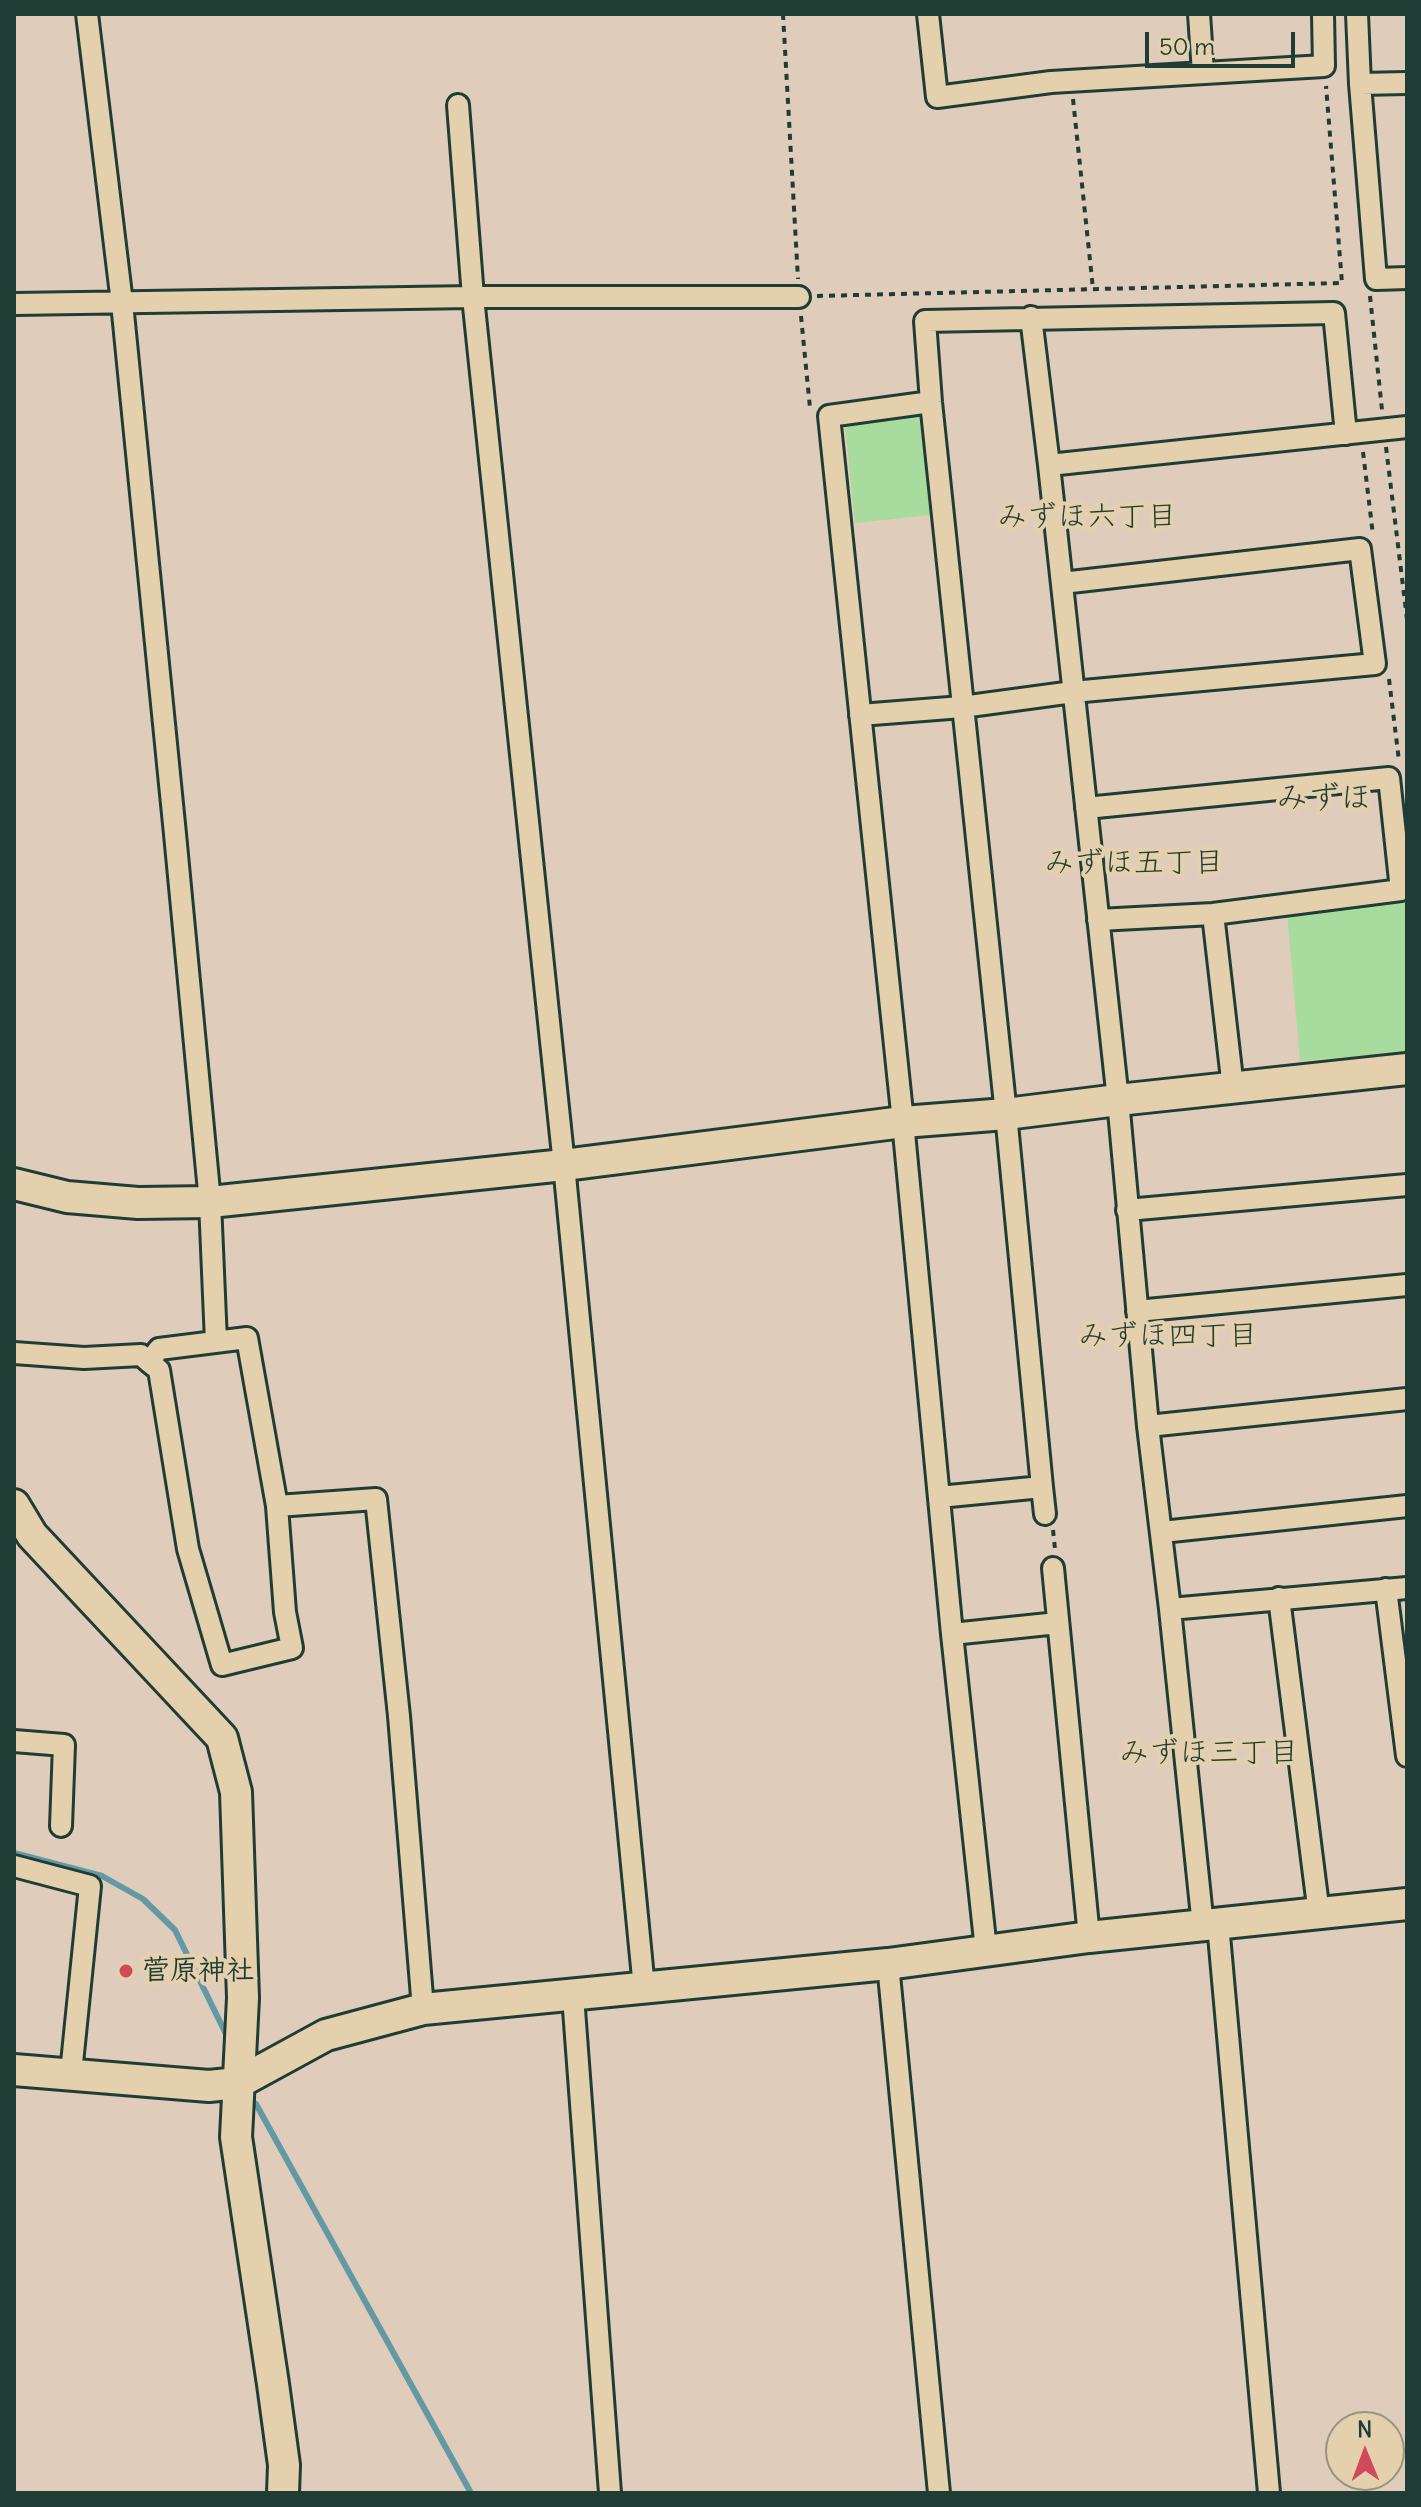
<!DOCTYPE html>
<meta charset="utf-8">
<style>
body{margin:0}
#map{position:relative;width:1421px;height:2507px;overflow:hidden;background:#e0ccbb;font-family:Delius,sans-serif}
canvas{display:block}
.frame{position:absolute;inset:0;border:16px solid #1f3d34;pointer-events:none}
.north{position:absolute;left:1325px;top:2411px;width:80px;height:80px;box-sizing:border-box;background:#e5d0ae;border:2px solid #96957d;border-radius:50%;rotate:359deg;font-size:22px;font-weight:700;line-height:32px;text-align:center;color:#1f3d34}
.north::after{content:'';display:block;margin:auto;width:28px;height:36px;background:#d1495b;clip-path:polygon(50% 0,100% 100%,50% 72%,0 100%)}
.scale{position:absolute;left:1145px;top:32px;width:150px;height:36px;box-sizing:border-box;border:4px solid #1f3d34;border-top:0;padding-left:10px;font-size:24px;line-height:28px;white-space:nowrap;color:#1f3d34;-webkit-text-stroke:6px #e5d0ae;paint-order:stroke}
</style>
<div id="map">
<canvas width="1421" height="2507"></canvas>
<div class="frame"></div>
<div class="north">N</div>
<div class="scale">50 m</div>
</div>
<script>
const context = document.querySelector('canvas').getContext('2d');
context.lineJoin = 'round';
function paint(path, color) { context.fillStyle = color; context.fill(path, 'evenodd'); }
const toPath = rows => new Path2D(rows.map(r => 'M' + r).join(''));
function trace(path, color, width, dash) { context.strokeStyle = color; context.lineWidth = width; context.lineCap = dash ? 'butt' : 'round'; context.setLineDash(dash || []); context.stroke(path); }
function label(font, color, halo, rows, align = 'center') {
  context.font = font + ' Delius,"Klee One",sans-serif'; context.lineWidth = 8; context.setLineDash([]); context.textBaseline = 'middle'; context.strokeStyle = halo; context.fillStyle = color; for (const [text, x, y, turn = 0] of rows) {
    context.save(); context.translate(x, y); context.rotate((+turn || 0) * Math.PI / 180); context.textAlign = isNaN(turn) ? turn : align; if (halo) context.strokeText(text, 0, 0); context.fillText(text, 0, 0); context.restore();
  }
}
paint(toPath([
 [921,413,931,515,855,523,845,424],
 [1407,902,1407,1052,1300,1061,1287,913]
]), '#a7dc9e');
trace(toPath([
 [14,1853,102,1876,143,1899,175,1930,226,2034],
 [256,2104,471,2493]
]), '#6299a4', 6);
const street = toPath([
 [87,14,122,303,175,834,210,1202,216,1342],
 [928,14,937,97,1051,82,1324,66,1323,14],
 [1199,14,1203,73],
 [1357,14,1360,84,1376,279,1407,278],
 [1360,84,1407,83],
 [458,105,473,297,564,1165,644,1988],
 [14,304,473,297,799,297],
 [1031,317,1049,465,1118,1100,1148,1426,1170,1609,1203,1926],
 [931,402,829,416,903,1122,952,1634,986,1950],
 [1049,465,1407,427],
 [860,715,962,707,1073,692,1375,664,1360,549,1062,583],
 [1086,808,1389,778,1401,890,1213,914,1098,920],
 [1213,914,1233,1088],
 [1127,1210,1407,1185],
 [1137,1311,1407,1285],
 [14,1353,84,1358,141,1355,149,1362,159,1370,188,1549,222,1665,292,1648,285,1612,277,1506,247,1338,159,1349,149,1362],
 [1148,1426,1407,1399],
 [1042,1487,1045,1514],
 [939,1497,1042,1487,1006,1114,931,402,925,321,1334,313,1346,434],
 [277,1506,376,1499,399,1716,423,2009],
 [1162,1532,1407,1506],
 [1053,1568,1089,1937],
 [1386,1589,1407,1756],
 [1279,1598,1319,1914],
 [1170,1609,1407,1588],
 [952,1634,1058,1623],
 [14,1741,64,1745,61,1826],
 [14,1866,90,1886,71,2073],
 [1218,1924,1269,2493],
 [888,1964,939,2493],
 [573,1996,610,2493]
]);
const secondary = toPath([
 [14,1184,67,1197,138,1203,210,1202,564,1165,903,1122,1006,1114,1118,1100,1407,1069],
 [14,1505,32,1535,222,1738,236,1792,243,1998,236,2137,273,2384,284,2465,283,2493],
 [14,2070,209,2086,238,2083,326,2035,423,2009,888,1964,1089,1937,1407,1904]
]);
trace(street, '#1f3d34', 26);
trace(secondary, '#1f3d34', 36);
trace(toPath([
 [783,14,798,279],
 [1073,99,1093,289],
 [817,296,1342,283,1326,86],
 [1370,296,1382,410],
 [801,316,810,408,813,409],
 [1386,447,1407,619],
 [1363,452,1373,535],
 [1389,679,1399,761],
 [1053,1530,1055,1549]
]), '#1f3d34', 4, [6, 6]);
trace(street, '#e5d0ae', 20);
trace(secondary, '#e5d0ae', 30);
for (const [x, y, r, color] of [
 [126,1971,8,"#d1495b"]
]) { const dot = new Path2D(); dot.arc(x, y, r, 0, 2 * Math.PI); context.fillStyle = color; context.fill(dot); trace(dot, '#e5d0ae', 3); }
label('bold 28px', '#1f3d34', '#e5d0ae', [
 ["菅原神社",142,1971]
], 'left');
label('30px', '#1f3d34', '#e5d0ae', [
 ["みずほ六丁目",1087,517],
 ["みずほ五丁目",1134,863],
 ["みずほ四丁目",1168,1336],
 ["みずほ三丁目",1209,1753]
]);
label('32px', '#1f3d34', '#e5d0ae', [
 ["みずほ",1324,799]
]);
</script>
